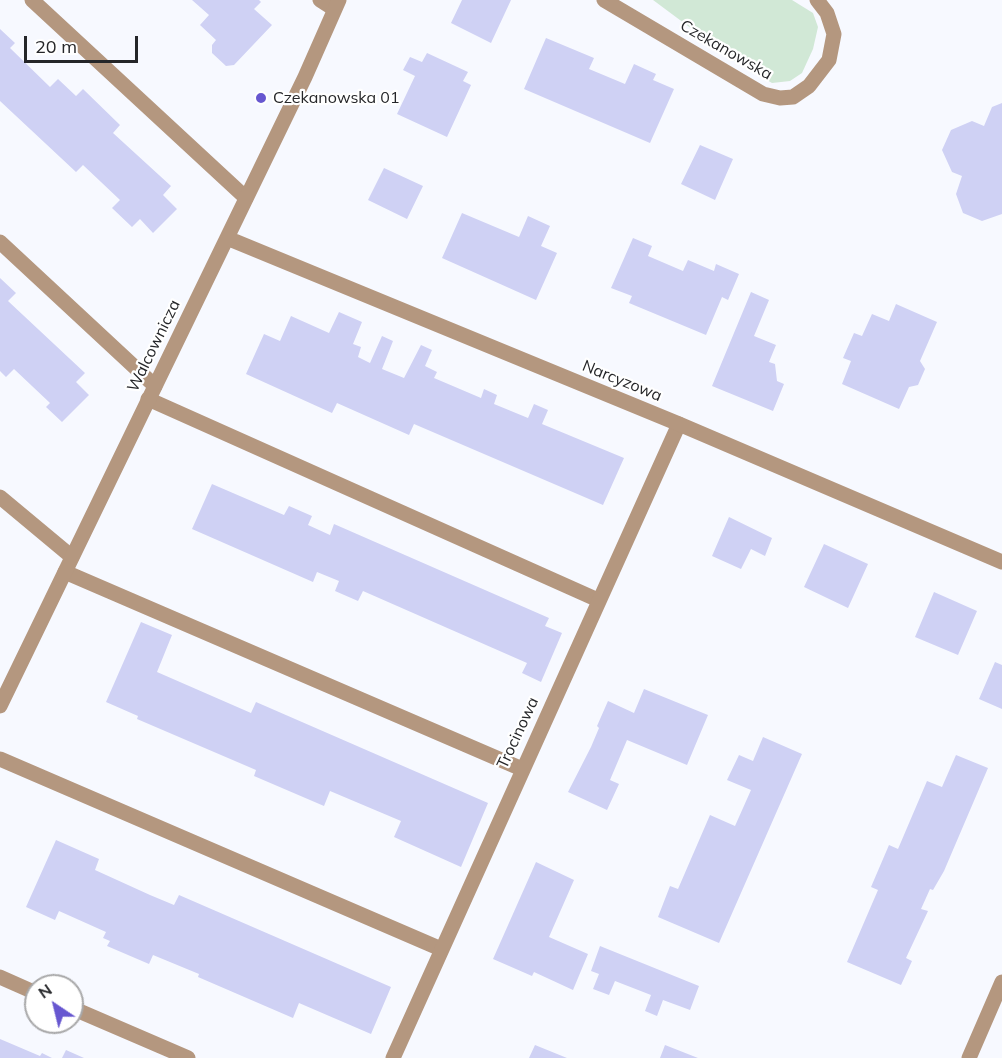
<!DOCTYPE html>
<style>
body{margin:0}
#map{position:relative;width:1002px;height:1058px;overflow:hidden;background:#f7f9ff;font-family:Mulish,sans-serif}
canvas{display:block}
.north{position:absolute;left:24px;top:974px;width:60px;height:60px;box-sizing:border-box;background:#fff;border:2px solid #a8a8a9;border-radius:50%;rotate:325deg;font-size:16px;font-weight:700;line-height:24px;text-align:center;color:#252629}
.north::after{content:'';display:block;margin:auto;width:21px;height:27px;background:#6757d0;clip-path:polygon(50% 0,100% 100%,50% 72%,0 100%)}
.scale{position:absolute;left:24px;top:36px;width:114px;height:27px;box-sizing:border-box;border:3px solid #252629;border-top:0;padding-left:8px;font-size:18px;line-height:21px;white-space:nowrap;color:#252629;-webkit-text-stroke:4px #fff;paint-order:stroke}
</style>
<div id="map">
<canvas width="1002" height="1058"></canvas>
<div class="north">N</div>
<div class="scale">20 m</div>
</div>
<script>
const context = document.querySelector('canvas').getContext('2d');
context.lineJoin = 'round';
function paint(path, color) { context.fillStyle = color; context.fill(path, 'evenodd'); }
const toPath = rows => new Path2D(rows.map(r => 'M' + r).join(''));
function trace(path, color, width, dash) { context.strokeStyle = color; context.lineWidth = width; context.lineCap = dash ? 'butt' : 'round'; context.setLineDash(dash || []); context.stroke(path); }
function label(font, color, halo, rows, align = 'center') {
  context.font = font + ' Mulish,sans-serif'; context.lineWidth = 4.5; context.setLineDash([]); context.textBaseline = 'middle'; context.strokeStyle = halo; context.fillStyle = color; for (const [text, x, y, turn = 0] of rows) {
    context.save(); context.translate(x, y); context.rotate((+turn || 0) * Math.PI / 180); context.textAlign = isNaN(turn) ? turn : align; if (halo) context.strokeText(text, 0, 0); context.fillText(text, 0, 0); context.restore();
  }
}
paint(toPath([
 [653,0,792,0,813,13,818,27,813,49,802,73,790,81,772,83,735,61]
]), '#d1e8d6');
paint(toPath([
 [192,0,259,0,261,2,254,9,272,25,234,65,226,66,212,53,212,45,216,40,200,25,209,15],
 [462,0,511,0,491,43,451,23],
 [0,29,15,43,10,48,50,87,58,79,76,96,83,89,120,125,113,133,171,186,163,195,177,209,153,233,140,219,132,227,112,208,120,200,101,182,83,165,76,172,0,101],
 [546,38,594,58,589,69,625,84,634,64,656,74,653,80,674,89,650,143,524,89],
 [427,53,468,72,463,81,471,85,447,137,397,114,415,76,403,70,410,57,422,62],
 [1002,103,1002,214,982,221,963,213,956,194,962,176,952,172,942,150,951,130,972,121,984,126,992,107],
 [700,145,733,159,715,200,681,184],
 [384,168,423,186,407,219,368,200],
 [462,213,519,237,528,216,550,226,541,246,557,253,536,300,442,258],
 [633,238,652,246,648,256,683,271,688,260,714,271,716,264,739,274,728,300,722,297,706,335,629,303,632,296,611,288],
 [0,278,16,293,8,301,85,373,76,382,89,395,62,422,46,407,50,403,14,369,6,377,0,371],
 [751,292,769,300,754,336,776,345,769,362,775,364,777,381,784,384,773,411,712,386],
 [896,304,937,322,920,361,925,369,918,385,909,387,899,409,842,384,851,361,843,358,854,333,862,336,872,314,889,321],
 [339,312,362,322,353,344,361,347,358,357,370,363,382,336,393,341,382,369,404,378,421,345,432,350,425,366,437,372,434,378,481,398,484,389,497,395,494,404,528,418,534,404,548,410,542,424,624,458,603,505,414,424,409,435,337,403,332,413,246,374,264,334,280,341,291,316,329,333],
 [212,484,284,515,289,506,312,516,308,525,330,535,334,524,549,618,545,626,562,633,541,682,522,673,527,663,363,591,358,601,335,591,339,581,317,572,313,582,192,529],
 [729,517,772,538,765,556,751,549,741,569,712,556],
 [824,544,868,564,848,608,804,587],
 [934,592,977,611,958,655,915,637],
 [141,622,172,635,157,672,251,713,256,702,488,803,461,867,394,837,401,821,330,791,324,806,254,776,256,770,137,719,138,716,106,702],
 [995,662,1002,665,1002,709,979,699],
 [644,689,708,715,687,765,627,740,610,780,619,784,607,810,568,792,591,747,599,728,597,726,608,701,634,713],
 [763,737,802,754,719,943,658,917,670,886,678,889,710,815,735,826,751,790,727,780,739,755,753,761],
 [956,755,988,768,944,871,933,890,930,889,921,909,928,911,906,958,912,961,901,985,847,962,878,890,871,887,889,845,898,849,927,781,942,787],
 [56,840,99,859,95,870,150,895,174,905,179,895,391,987,371,1034,299,1003,293,1018,198,977,199,974,153,955,149,964,107,946,110,941,103,938,106,932,59,911,55,920,26,907],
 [536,862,574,880,549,937,588,954,573,990,534,972,532,976,493,959],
 [600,946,699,986,690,1010,663,1000,657,1016,645,1011,651,995,615,981,609,995,593,989,599,974,591,971],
 [0,1039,40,1056,42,1053,52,1058,0,1058],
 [535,1045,567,1058,529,1058],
 [665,1045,698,1058,660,1058],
 [66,1050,84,1058,62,1058]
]), '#cfd1f4');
trace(toPath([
 [32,0,246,198],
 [320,0,334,9],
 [0,242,155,386],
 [148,399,598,600],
 [0,497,72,557],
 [65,572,522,769],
 [0,759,441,949],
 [0,977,36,993],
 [72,1008,188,1058]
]), '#b4977f', 15);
trace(toPath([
 [604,0,763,94,780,98,793,97,809,86,829,60,834,34,827,13,817,0],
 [393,1058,679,424],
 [969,1058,1002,982]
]), '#b4977f', 15);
trace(toPath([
 [227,238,679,424,1002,562],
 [0,706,305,77,339,0]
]), '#b4977f', 15);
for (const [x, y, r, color] of [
 [261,98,6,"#6757d0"]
]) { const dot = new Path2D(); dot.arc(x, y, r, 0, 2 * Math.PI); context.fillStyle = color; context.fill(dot); trace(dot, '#fff', 2); }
label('16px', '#252629', '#fff', [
 ["Czekanowska",726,50,30],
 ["Walcownicza",154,346,-64],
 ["Narcyzowa",622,381,22],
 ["Trocinowa",518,733,-65]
]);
label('16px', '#252629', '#fff', [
 ["Czekanowska 01",273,98]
], 'left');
</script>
